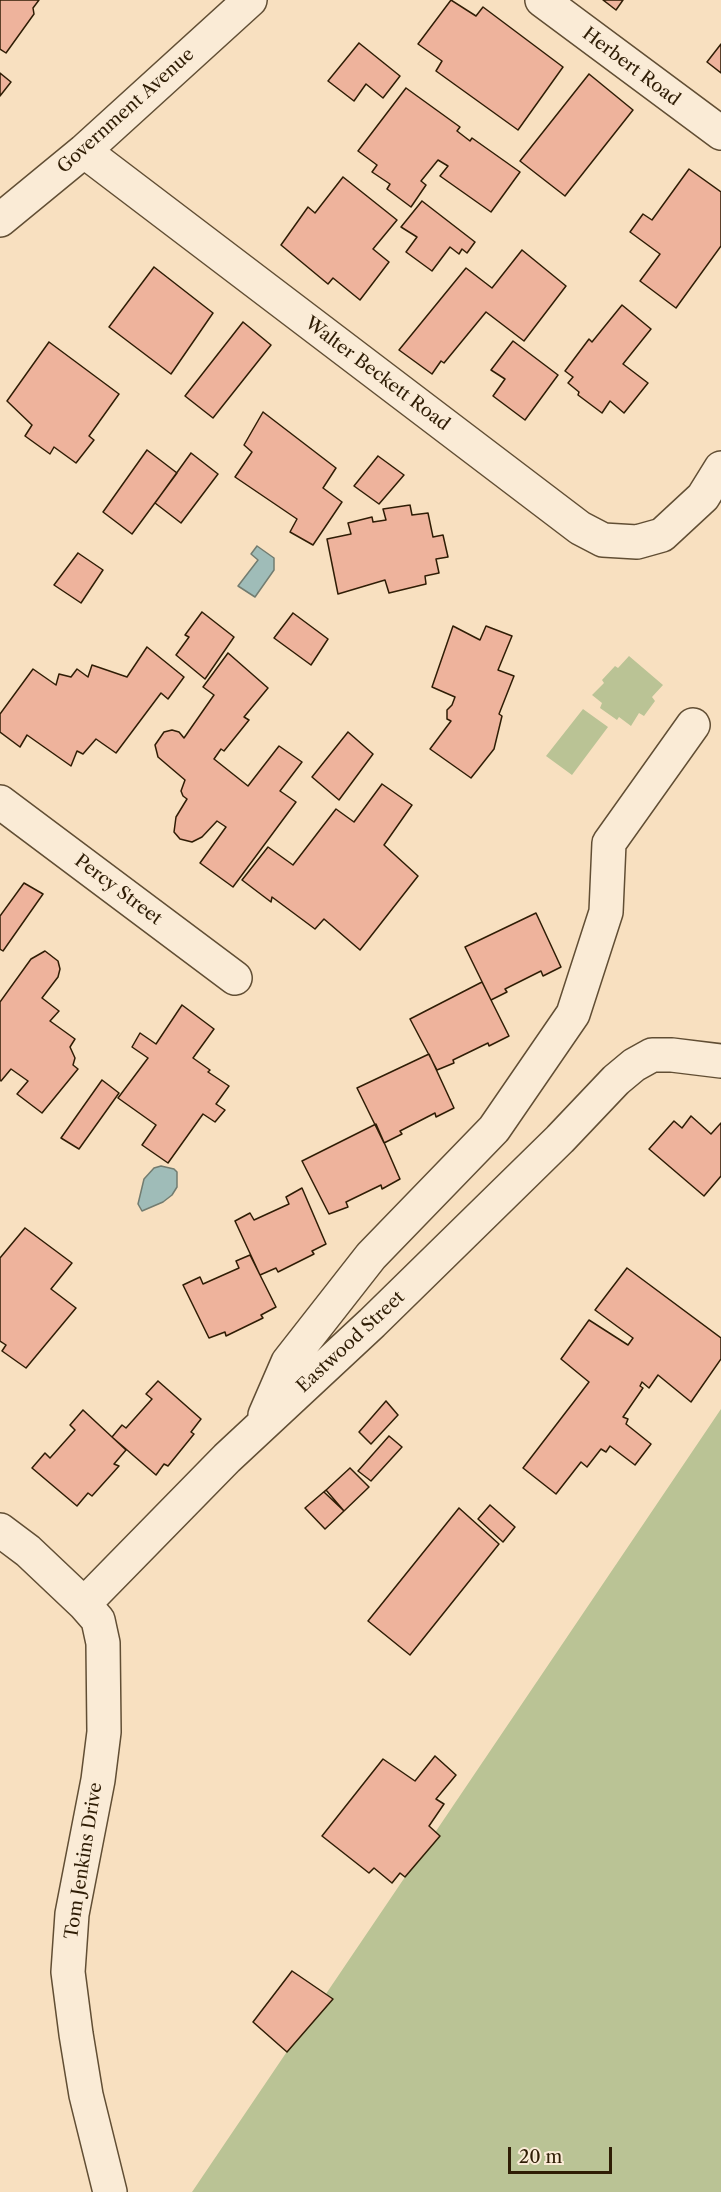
<!DOCTYPE html>
<style>
body{margin:0}
#map{position:relative;width:721px;height:2192px;overflow:hidden;background:#f8e0c0;font-family:"Libre Caslon Text",serif}
canvas{display:block}
.scale{position:absolute;left:508px;top:2147px;width:104px;height:27px;box-sizing:border-box;border:3px solid #2f1d05;border-top:0;padding-left:8px;font-size:18px;line-height:21px;white-space:nowrap;color:#2f1d05;-webkit-text-stroke:4px #faebd6;paint-order:stroke}
</style>
<div id="map">
<canvas width="721" height="2192"></canvas>
<div class="scale">20 m</div>
</div>
<script>
const context = document.querySelector('canvas').getContext('2d');
context.lineJoin = 'round';
function paint(path, color) { context.fillStyle = color; context.fill(path, 'evenodd'); }
const toPath = rows => new Path2D(rows.map(r => 'M' + r).join(''));
function trace(path, color, width, dash) { context.strokeStyle = color; context.lineWidth = width; context.lineCap = dash ? 'butt' : 'round'; context.setLineDash(dash || []); context.stroke(path); }
function label(font, color, halo, rows, align = 'center') {
  context.font = font + ' "Libre Caslon Text",serif'; context.lineWidth = 6; context.setLineDash([]); context.textBaseline = 'middle'; context.strokeStyle = halo; context.fillStyle = color; for (const [text, x, y, turn = 0] of rows) {
    context.save(); context.translate(x, y); context.rotate((+turn || 0) * Math.PI / 180); context.textAlign = isNaN(turn) ? turn : align; if (halo) context.strokeText(text, 0, 0); context.fillText(text, 0, 0); context.restore();
  }
}
paint(toPath([
 [629,656,663,685,652,697,655,701,644,716,639,713,631,726,619,717,617,720,600,708,602,703,592,695,604,683,602,680,615,666,618,668],
 [583,709,608,727,572,775,546,756],
 [721,1409,721,2192,192,2192,405,1877]
]), '#bac395');
const water = toPath([
 [257,546,274,558,274,570,255,597,238,586,258,560,251,554,257,546],
 [161,1166,174,1169,177,1172,177,1187,172,1195,163,1202,142,1211,138,1204,144,1179,154,1168,161,1166]
]);
paint(water, '#9fbcb8');
trace(water, '#727c70', 1.5);
const building = toPath([
 [0,0,39,0,33,8,34,14,6,53,0,49,0,0],
 [451,0,476,16,483,7,563,67,518,130,436,71,442,61,418,44,451,0],
 [603,0,623,0,616,10,603,0],
 [359,43,400,76,383,98,366,84,354,101,328,81,359,43],
 [721,44,721,73,707,62,721,44],
 [0,73,11,82,0,96,0,73],
 [589,74,633,110,565,196,520,161,589,74],
 [406,88,460,127,457,131,470,141,472,138,520,172,491,212,440,176,448,166,438,160,421,181,426,185,411,207,387,189,390,184,372,172,377,165,358,151,406,88],
 [689,169,721,192,721,246,676,308,640,281,660,254,630,232,643,214,652,220,689,169],
 [343,177,397,220,373,249,389,262,360,300,333,278,328,284,281,245,308,207,315,213,343,177],
 [422,201,475,242,467,253,462,249,459,254,450,247,432,271,406,252,417,237,401,227,422,201],
 [522,250,566,286,524,341,486,312,444,363,441,361,432,374,399,350,466,268,492,288,522,250],
 [154,267,213,313,171,374,109,327,154,267],
 [622,305,651,329,623,364,648,383,624,413,610,401,602,413,578,395,579,392,568,383,573,377,565,371,589,339,592,342,622,305],
 [243,322,271,345,213,418,185,396,243,322],
 [513,341,558,375,525,420,493,396,505,379,491,370,513,341],
 [49,342,119,394,89,436,94,440,76,463,54,447,50,454,25,436,32,425,7,401,49,342],
 [263,412,336,468,323,488,342,502,313,545,290,532,297,519,235,477,252,452,244,445,263,412],
 [147,450,177,473,132,534,103,512,147,450],
 [191,453,218,474,181,523,155,503,191,453],
 [378,456,404,475,379,504,354,486,378,456],
 [410,505,412,515,428,513,433,537,443,535,448,557,436,559,439,573,425,576,426,584,389,593,385,580,338,594,327,539,351,534,348,523,372,517,373,522,386,520,383,509,410,505],
 [78,553,103,570,81,603,54,585,78,553],
 [202,612,234,637,205,679,176,655,189,637,185,635,202,612],
 [293,613,328,639,311,665,274,638,293,613],
 [453,626,480,640,486,626,512,636,498,670,514,676,499,714,502,716,494,749,471,778,430,749,451,721,447,719,447,710,452,705,455,697,432,687,453,626],
 [147,647,184,677,168,699,161,693,116,753,96,739,83,754,77,751,71,766,27,735,20,747,0,732,0,714,33,669,56,685,59,674,71,677,77,669,88,677,92,665,127,677,147,647],
 [228,653,268,688,244,717,249,720,224,751,221,749,214,759,248,786,279,746,302,762,280,791,296,802,233,887,200,863,226,827,217,821,202,837,192,842,180,839,174,832,176,817,187,799,183,796,181,791,185,780,158,757,155,745,164,732,172,730,179,732,184,738,214,695,203,687,228,653],
 [348,732,373,754,339,800,312,777,348,732],
 [382,784,412,805,384,845,418,876,360,950,324,919,315,929,272,897,271,902,242,880,268,847,293,865,336,809,354,822,382,784],
 [24,883,43,894,3,951,0,949,0,916,24,883],
 [536,913,561,967,543,976,541,971,505,989,507,992,491,1000,465,947,536,913],
 [45,951,58,961,60,969,58,977,42,998,59,1011,50,1021,75,1039,70,1047,75,1058,73,1065,78,1069,42,1113,17,1094,28,1081,11,1069,1,1081,0,1080,0,1002,31,959,45,951],
 [482,982,509,1036,489,1046,488,1043,453,1060,454,1063,437,1070,410,1019,482,982],
 [182,1005,214,1029,193,1058,210,1070,208,1072,229,1086,216,1104,225,1110,215,1122,203,1114,168,1163,142,1145,156,1125,118,1098,148,1058,132,1047,140,1033,156,1044,182,1005],
 [429,1054,454,1108,436,1117,435,1113,400,1131,402,1134,384,1143,357,1088,429,1054],
 [102,1080,119,1093,79,1149,61,1138,102,1080],
 [691,1116,711,1134,721,1123,721,1176,704,1196,649,1149,674,1121,682,1128,691,1116],
 [376,1124,400,1179,382,1189,381,1185,346,1202,348,1207,329,1214,302,1161,376,1124],
 [302,1188,326,1244,312,1251,314,1254,278,1272,276,1268,260,1275,235,1221,250,1213,254,1220,289,1204,286,1197,302,1188],
 [25,1228,72,1263,51,1289,76,1308,26,1368,2,1351,6,1345,0,1341,0,1258,25,1228],
 [250,1255,276,1307,261,1315,263,1318,226,1336,225,1332,209,1338,183,1285,200,1277,203,1284,239,1268,236,1261,250,1255],
 [627,1268,721,1338,721,1359,691,1402,658,1375,649,1388,642,1382,640,1386,643,1388,623,1417,628,1419,626,1424,651,1444,635,1465,610,1446,606,1452,601,1449,587,1467,581,1462,556,1494,523,1468,589,1382,561,1359,589,1320,628,1345,633,1338,595,1310,627,1268],
 [158,1381,201,1419,191,1432,194,1434,168,1466,164,1464,156,1475,112,1437,122,1425,126,1428,152,1399,146,1394,158,1381],
 [386,1401,398,1415,371,1444,359,1432,386,1401],
 [83,1410,126,1450,114,1464,119,1466,92,1496,88,1493,77,1506,32,1468,45,1453,50,1458,75,1430,70,1425,83,1410],
 [389,1436,402,1447,371,1481,358,1471,389,1436],
 [350,1468,369,1487,344,1511,324,1492,350,1468],
 [326,1490,344,1511,325,1529,305,1508,326,1490],
 [490,1505,515,1527,503,1542,478,1519,490,1505],
 [459,1508,499,1544,410,1655,368,1621,459,1508],
 [435,1756,456,1775,436,1799,444,1804,429,1826,440,1836,405,1877,400,1873,392,1883,374,1868,369,1873,322,1836,383,1759,415,1781,435,1756],
 [292,1971,333,1999,287,2052,253,2022,292,1971]
]);
paint(building, '#eeb39c');
trace(building, '#2f1d05', 1.5);
const minor = toPath([
 [542,0,721,133],
 [84,151,580,528,603,540,637,542,662,535,703,497,721,468],
 [0,220,84,151,250,0],
 [0,802,235,978],
 [265,1415,288,1362,371,1256,494,1129,573,1014,606,912,609,843,693,725],
 [0,1530,28,1551,84,1604,98,1620,103,1643,104,1732,98,1780,72,1914,68,1972,76,2034,86,2095,110,2192],
 [84,1604,227,1458,372,1323,560,1139,616,1080,634,1065,652,1055,672,1055,721,1061]
]);
trace(minor, '#614e34', 36);
trace(minor, '#faebd6', 33);
label('18px', '#2f1d05', '#faebd6', [
 ["Herbert Road",631,67,37],
 ["Government Avenue",126,111,-42],
 ["Walter Beckett Road",377,374,37],
 ["Percy Street",118,890,37],
 ["Eastwood Street",351,1342,-43],
 ["Tom Jenkins Drive",84,1861,-81]
]);
</script>
